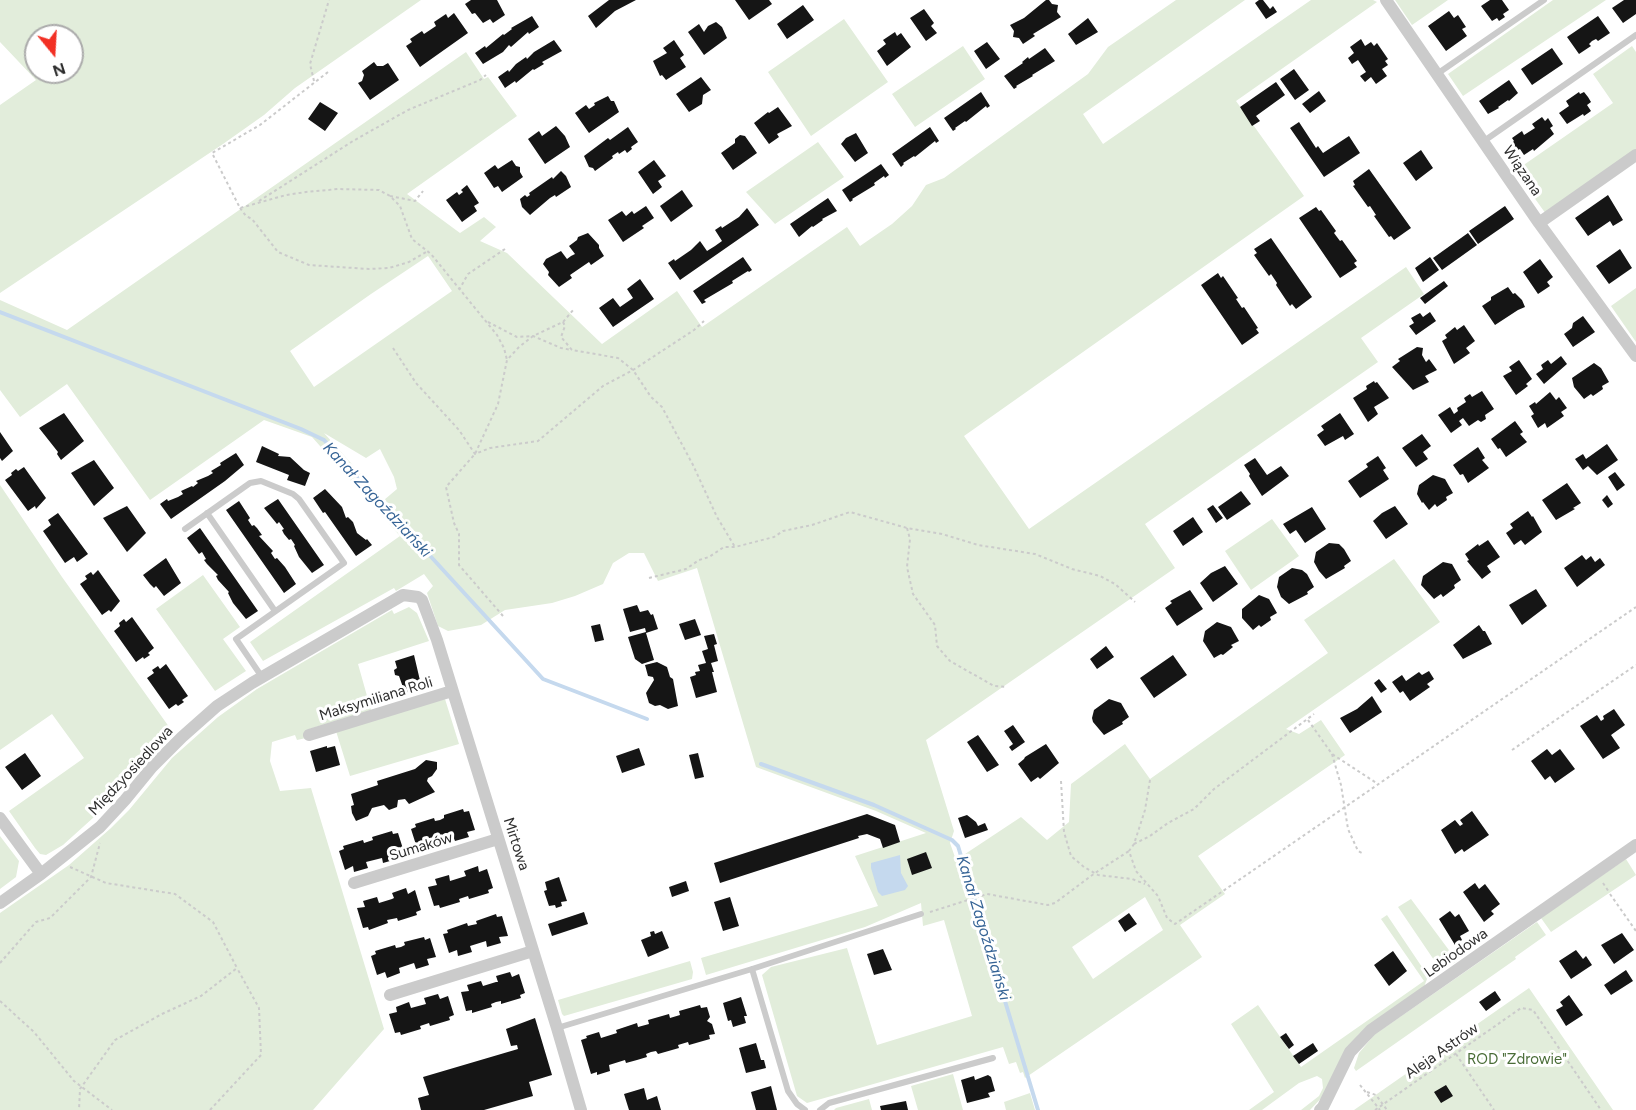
<!DOCTYPE html>
<meta charset="utf-8">
<style>
body{margin:0}
#map{position:relative;width:1636px;height:1110px;overflow:hidden;background:#fff;font-family:Figtree,sans-serif}
canvas{display:block}
.north{position:absolute;left:24px;top:24px;width:60px;height:60px;box-sizing:border-box;background:#fff;border:2px solid #ababab;border-radius:50%;rotate:162deg;font-size:16px;font-weight:700;line-height:24px;text-align:center;color:#2e2e2e}
.north::after{content:'';display:block;margin:auto;width:21px;height:27px;background:#f23024;clip-path:polygon(50% 0,100% 100%,50% 72%,0 100%)}
</style>
<div id="map">
<canvas width="1636" height="1110"></canvas>
<div class="north">N</div>
</div>
<script>
const context = document.querySelector('canvas').getContext('2d');
context.lineJoin = 'round';
function paint(path, color) { context.fillStyle = color; context.fill(path, 'evenodd'); }
const toPath = rows => new Path2D(rows.map(r => 'M' + r).join(''));
function trace(path, color, width, dash) { context.strokeStyle = color; context.lineWidth = width; context.lineCap = dash ? 'butt' : 'round'; context.setLineDash(dash || []); context.stroke(path); }
function label(font, color, halo, rows, align = 'center') {
  context.font = font + ' Figtree,sans-serif'; context.lineWidth = 6; context.setLineDash([]); context.textBaseline = 'middle'; context.strokeStyle = halo; context.fillStyle = color; for (const [text, x, y, turn = 0] of rows) {
    context.save(); context.translate(x, y); context.rotate((+turn || 0) * Math.PI / 180); context.textAlign = isNaN(turn) ? turn : align; if (halo) context.strokeText(text, 0, 0); context.fillText(text, 0, 0); context.restore();
  }
}
paint(toPath([
 [0,0,421,0,295,88,264,115,223,144,0,293,0,105,36,80,0,42],
 [36,36,72,36,72,72,36,72],
 [1176,0,1245,0,1083,114,1103,144,1311,0,1373,0,1377,2,1236,101,1304,196,964,436,1029,529,1406,267,1424,294,1361,338,1378,362,1145,524,1175,568,926,740,954,831,950,843,956,860,1021,817,1047,840,1069,822,1071,784,1125,744,1150,779,1328,653,1304,620,1394,559,1440,622,1286,729,1299,734,1321,720,1345,755,1198,856,1225,894,1180,925,1202,957,1025,1078,1023,1072,1020,1073,1016,1062,1009,1064,1003,1047,807,1103,797,1096,762,975,771,967,847,948,877,1045,972,1016,944,920,923,926,921,903,865,927,706,975,701,958,878,906,855,856,926,833,876,811,756,767,697,568,658,581,644,553,629,553,613,563,603,584,575,596,552,603,505,610,481,625,448,631,438,626,427,593,433,586,424,574,396,591,394,588,263,661,250,642,400,536,312,437,264,420,150,500,67,384,20,417,0,390,0,300,67,330,466,52,484,79,488,77,517,116,407,194,460,233,484,217,496,227,480,241,507,253,602,344,677,291,702,327,847,227,860,246,892,224,912,206,926,185,944,178,1088,74,1108,47],
 [428,256,452,291,314,387,290,351,371,294],
 [324,433,366,458,380,449,394,477,397,489,384,500],
 [1145,897,1163,930,1093,979,1072,947],
 [1395,0,1448,0,1412,25],
 [1553,0,1606,0,1463,96,1448,74],
 [844,19,888,82,811,136,768,72],
 [963,46,985,79,915,127,892,94],
 [1632,46,1636,52,1636,151,1546,214,1515,171,1613,103,1593,74],
 [818,142,844,177,775,224,746,192],
 [1636,288,1636,342,1611,306],
 [0,485,62,577,172,731,104,808,63,845,46,855,40,854,35,848,9,811,84,758,52,714,0,750],
 [1272,519,1299,556,1251,590,1225,551],
 [203,575,240,627,223,639,246,671,215,691,156,609],
 [409,607,417,613,429,641,358,664,371,710,306,730,306,738,297,740,295,735,272,742,270,761,280,791,311,788,384,1029,313,1110,0,1110,0,913,69,865,111,828,129,810,172,758,218,717,257,689,392,610,394,614],
 [445,699,459,744,350,776,336,731],
 [0,836,19,861,16,877,0,889],
 [1626,859,1636,875,1551,932,1541,918],
 [1411,899,1457,961,1451,965,1436,963,1398,907],
 [1387,915,1426,973,1427,979,1424,987,1359,1034,1345,1051,1327,1092,1310,1110,1301,1110,1319,1096,1323,1088,1322,1079,1317,1076,1299,1083,1262,1110,1249,1110,1274,1092,1231,1024,1258,1005,1301,1067,1424,981,1381,919],
 [1537,922,1546,935,1515,957,1516,959,1356,1071,1354,1068,1359,1053,1374,1035],
 [690,961,693,972,692,979,564,1016,562,1014,558,1000],
 [1529,988,1613,1110,1354,1110],
 [953,1074,963,1110,918,1110,911,1086],
 [1030,1093,1035,1110,1006,1110,1004,1102],
 [869,1099,872,1110,834,1110,836,1108]
]), '#e2eddb');
paint(toPath([
 [900,855,901,873,908,886,905,890,882,896,878,892,871,868,871,863]
]), '#c5d9ee');
trace(toPath([
 [0,312,301,429,324,440,543,679,647,719],
 [761,764,874,805,952,840,958,846,1038,1110]
]), '#c5d9ee', 4);
paint(toPath([
 [471,0,497,0,505,15,493,23,490,19,483,23,475,13,472,14,465,4],
 [609,0,636,0,615,11,596,28,588,16],
 [735,0,769,0,772,4,749,20],
 [1046,0,1049,0,1052,4,1058,5,1057,12,1061,17,1033,34,1035,36,1023,44,1019,38,1013,37,1014,31,1010,25,1024,18],
 [1259,0,1263,0,1270,9,1273,6,1277,12,1266,19,1255,3],
 [1490,0,1502,0,1509,10,1503,14,1505,17,1499,21,1497,18,1492,21,1481,6],
 [1624,0,1636,0,1636,14,1623,23,1612,8],
 [803,5,814,20,787,39,777,24],
 [924,9,934,23,931,26,937,33,926,41,910,18],
 [1449,11,1454,18,1458,15,1466,27,1462,29,1467,36,1446,51,1428,26],
 [454,13,468,33,420,67,406,46,412,42,410,39,422,31,424,34,436,26,434,22,446,14,448,18],
 [532,16,539,27,529,34,528,32,511,47,509,45,503,52,483,64,475,53,485,46,486,48,503,34,504,35,512,29,511,28],
 [1598,16,1610,33,1598,41,1596,39,1592,41,1589,44,1591,46,1579,54,1567,37],
 [1088,18,1098,32,1076,45,1068,34],
 [716,22,722,27,727,38,704,55,688,32,699,24,704,32,708,26],
 [895,32,897,36,901,33,911,47,887,66,877,51,886,44,883,40],
 [1361,39,1365,46,1371,42,1374,46,1377,43,1388,59,1385,61,1388,65,1382,69,1387,76,1376,84,1371,77,1365,82,1360,76,1366,72,1358,60,1352,64,1348,58,1354,53,1350,47],
 [554,40,562,51,542,62,544,64,534,70,533,69,516,83,515,81,505,88,498,77,508,70,509,72,516,64,526,57,527,59,534,52],
 [674,40,684,55,680,58,686,67,666,80,662,75,660,76,653,61,667,53,663,48],
 [987,42,1000,59,986,69,974,51],
 [1045,48,1055,61,1032,75,1033,76,1016,86,1017,87,1014,89,1004,76,1023,63,1022,62,1028,57,1029,59],
 [1552,48,1563,64,1532,85,1521,69],
 [374,62,377,66,383,66,388,63,399,80,370,100,358,83,362,81,364,75,362,71],
 [1294,69,1309,90,1295,100,1280,79],
 [701,77,711,90,703,95,702,104,689,112,676,94],
 [1509,80,1518,93,1509,101,1508,100,1498,107,1499,108,1488,114,1479,101],
 [1276,82,1285,95,1256,116,1260,121,1252,126,1240,107],
 [1319,91,1326,101,1310,113,1302,104],
 [981,92,990,106,987,108,986,106,966,122,965,121,955,128,956,129,953,131,944,118],
 [1579,92,1580,94,1584,92,1588,97,1591,102,1587,105,1591,111,1584,116,1583,114,1567,124,1559,113,1569,106,1566,101],
 [608,96,611,101,614,101,619,112,589,133,575,113,586,105,589,109,595,105,594,103],
 [320,102,338,113,325,131,308,119],
 [778,107,792,126,777,134,779,137,769,144,754,123,768,112,769,113],
 [1542,117,1545,121,1548,118,1553,126,1550,128,1554,134,1534,151,1533,149,1524,155,1520,149,1516,151,1511,144,1514,141,1512,138,1522,131,1524,135,1535,128,1532,124],
 [1299,122,1316,148,1318,146,1323,153,1349,136,1360,153,1324,177,1290,128],
 [556,126,565,136,570,147,545,164,528,139,539,131,542,136],
 [628,127,638,142,631,147,632,149,627,153,625,150,619,154,618,152,612,156,613,158,595,171,593,168,589,167,584,156,608,138,610,140],
 [930,127,939,141,936,143,935,141,915,157,914,156,903,163,904,164,901,167,892,154],
 [856,133,868,153,855,162,841,144,846,138],
 [740,135,745,136,757,153,733,170,721,153,735,143,735,139],
 [1421,150,1433,168,1416,181,1403,163],
 [512,160,516,166,520,167,520,172,523,177,502,192,498,186,494,188,484,173,495,165,498,169],
 [654,160,666,176,658,181,662,187,653,194,638,172],
 [881,164,889,175,885,178,884,176,874,183,875,185,852,199,853,200,850,202,842,190],
 [1369,169,1411,228,1394,240,1391,236,1389,237,1374,216,1376,215,1370,206,1368,207,1353,186,1355,185,1353,181],
 [561,171,566,176,571,187,556,197,555,195,550,198,530,215,522,207,520,199,525,195,527,197,530,195,529,193,552,177,553,179],
 [467,185,479,203,474,206,477,211,462,222,446,200,457,192,459,195,463,192,461,190],
 [682,190,693,206,671,222,660,206],
 [1608,195,1623,220,1613,226,1610,221,1588,236,1575,218],
 [828,198,837,211,822,219,823,220,813,227,812,226,799,237,790,224],
 [646,206,654,218,642,226,644,228,623,242,608,220,622,211,626,216,632,211,634,214],
 [1505,206,1514,219,1478,244,1469,231],
 [1316,207,1319,211,1321,210,1336,231,1334,233,1340,241,1342,240,1357,261,1354,263,1357,267,1340,278,1299,218],
 [747,208,759,225,680,280,668,263,674,259,675,261,691,250,700,241,707,251,715,246,722,241,715,230,721,226,722,228,739,217],
 [588,233,599,245,599,248,604,256,591,265,589,262,570,275,572,278,559,287,548,275,549,272,543,264,546,259,561,251,567,259,571,256,575,254,569,246,577,240,578,237],
 [1468,233,1477,245,1442,270,1433,258],
 [1271,238,1312,297,1296,309,1292,304,1290,306,1276,285,1277,283,1271,274,1269,276,1254,255,1257,253,1254,249],
 [1620,249,1632,268,1609,284,1596,266],
 [743,257,752,270,749,272,748,271,732,281,733,283,704,300,706,302,702,304,693,291],
 [1430,257,1439,270,1423,282,1415,268],
 [1540,259,1553,277,1547,282,1550,286,1538,294,1523,272],
 [1218,273,1221,278,1223,276,1238,298,1236,299,1242,308,1244,307,1258,328,1256,329,1259,333,1242,345,1201,285],
 [640,279,654,299,613,327,599,308,613,298,620,307,633,298,627,289],
 [1444,281,1448,286,1425,304,1420,298],
 [1508,287,1513,294,1515,293,1522,300,1525,307,1518,310,1495,325,1482,306,1491,300,1491,297],
 [1430,312,1436,321,1416,335,1409,326,1414,323,1411,318,1420,313,1423,317],
 [1583,316,1595,332,1573,347,1564,334,1572,328,1573,323],
 [1464,325,1475,341,1466,348,1470,353,1454,364,1442,341,1447,338,1445,335,1455,327,1457,330],
 [1417,347,1423,348,1422,355,1426,362,1429,359,1437,370,1425,376,1429,382,1413,390,1392,367,1400,361,1398,359],
 [1561,356,1567,364,1544,384,1536,374,1543,369,1541,365,1548,360,1551,364],
 [1519,360,1532,379,1526,384,1528,386,1516,395,1503,376,1512,371,1509,367],
 [1594,363,1601,368,1609,382,1602,386,1603,389,1593,396,1591,394,1584,399,1574,387,1572,378],
 [1374,381,1375,383,1377,382,1389,398,1374,407,1378,414,1368,422,1353,398,1367,389,1366,386],
 [1482,391,1494,409,1485,415,1486,419,1481,422,1478,420,1469,426,1463,418,1459,421,1462,425,1451,433,1438,415,1450,407,1454,414,1458,411,1457,408,1466,402,1464,398,1470,394,1472,397],
 [1550,392,1556,400,1559,397,1567,408,1561,412,1564,416,1547,428,1545,423,1538,428,1531,416,1534,414,1529,406,1535,402,1536,404],
 [64,413,84,441,61,460,57,454,58,452,39,428],
 [1340,413,1354,434,1345,440,1343,436,1325,446,1317,435,1324,430,1321,426],
 [1515,421,1523,432,1520,434,1527,442,1506,457,1500,448,1498,449,1491,439],
 [0,432,13,451,2,461,0,458],
 [1422,434,1431,446,1423,452,1428,459,1416,467,1402,448],
 [1607,444,1618,460,1597,475,1588,466,1583,470,1575,459,1583,454,1586,459],
 [262,446,279,454,278,456,290,457,304,470,310,473,305,486,287,480,289,475,256,462],
 [1478,447,1485,458,1482,460,1489,468,1468,483,1463,474,1460,475,1453,465],
 [236,453,244,465,225,481,171,519,160,504,167,499,168,501,178,497,183,494,181,491,192,486,193,487,198,483,196,481,208,476,213,473,211,471,221,465,220,463],
 [1378,456,1386,468,1383,470,1389,479,1360,498,1348,481,1368,467,1366,464],
 [1255,458,1267,475,1281,466,1289,476,1262,496,1249,476,1250,474,1244,465],
 [94,460,114,488,94,506,71,473],
 [24,467,46,498,36,509,35,506,28,511,5,480,12,475,11,473,16,469,18,471],
 [1615,472,1625,485,1617,491,1608,477],
 [1433,475,1445,479,1453,493,1446,497,1447,500,1437,507,1435,504,1429,510,1423,502,1422,503,1417,494,1419,485],
 [1567,483,1581,503,1573,508,1575,509,1556,520,1542,500],
 [325,489,342,507,346,518,348,517,353,522,357,533,366,540,367,539,372,545,356,556,325,512,323,513,313,498],
 [1241,491,1251,504,1227,520,1218,507],
 [1607,495,1613,504,1608,508,1602,500],
 [278,499,324,565,312,573,299,557,294,546,295,545,291,539,289,540,284,534,282,530,284,529,279,522,277,524,264,508],
 [239,501,250,518,248,520,252,526,254,525,257,528,262,535,259,536,273,551,271,553,275,559,277,558,285,567,296,584,284,593,226,510],
 [1213,505,1223,518,1216,523,1207,509],
 [127,506,146,533,127,552,103,518],
 [1395,506,1408,524,1386,539,1373,521,1382,513],
 [1312,507,1326,529,1305,543,1296,530,1290,534,1283,524],
 [1528,511,1532,517,1533,516,1542,532,1525,545,1521,540,1514,545,1506,533,1513,528,1510,524],
 [58,513,88,554,77,562,74,557,65,563,43,531,51,525,48,520],
 [1193,517,1203,532,1183,546,1173,531],
 [200,528,258,611,246,619,233,603,228,593,229,592,218,580,216,576,218,575,207,564,204,560,206,559,202,552,199,554,187,538],
 [1488,540,1500,557,1487,566,1491,572,1482,579,1467,561,1469,560,1465,554,1478,544,1479,546],
 [1329,543,1339,544,1344,549,1351,561,1344,566,1345,568,1326,579,1319,571,1314,562,1316,552],
 [1582,555,1586,560,1591,556,1595,562,1600,558,1605,565,1577,587,1564,568],
 [166,558,181,583,164,596,156,586,154,588,150,584,143,575],
 [1443,562,1452,564,1461,580,1454,585,1455,588,1443,597,1441,594,1434,599,1421,585,1423,576],
 [1225,566,1238,584,1213,602,1200,583,1211,573],
 [1292,568,1302,570,1307,574,1314,587,1307,592,1308,594,1289,604,1281,597,1277,587,1279,577],
 [98,570,120,601,111,612,109,610,102,615,80,584,87,579,85,576,91,572,93,575],
 [1536,589,1547,606,1522,625,1509,605],
 [1190,590,1203,609,1177,626,1165,608,1172,603,1170,601],
 [1259,595,1269,599,1277,613,1270,617,1271,620,1261,627,1259,625,1253,630,1242,618,1242,609],
 [637,605,640,612,648,610,651,615,653,614,658,629,646,633,654,660,642,664,635,659,628,637,646,632,645,628,630,632,623,609],
 [132,617,154,648,148,653,150,655,144,659,143,657,136,662,114,631,120,626,119,623,124,619,126,622],
 [695,619,701,635,685,640,679,624],
 [1217,622,1231,627,1239,641,1231,645,1233,647,1223,655,1221,654,1214,658,1203,641,1205,631],
 [600,624,604,640,595,642,591,626],
 [1479,625,1483,631,1485,631,1492,644,1463,659,1453,645],
 [714,634,717,644,714,645,718,661,711,663,714,672,712,672,717,692,696,698,690,677,696,675,695,672,700,671,698,665,706,663,702,651,708,649,704,636],
 [1106,646,1114,657,1097,669,1090,659],
 [414,655,422,689,405,693,399,676,395,675,394,670,397,668,395,661],
 [1173,655,1187,675,1154,698,1140,678],
 [657,662,667,667,670,677,673,679,678,706,668,709,660,705,655,706,649,703,646,693,654,680,653,677,648,676,645,665],
 [166,664,188,696,182,700,184,702,178,706,176,704,169,709,147,678,154,673,152,670,158,666,160,669],
 [1429,671,1434,679,1427,684,1430,687,1410,701,1403,691,1400,693,1392,682,1402,675,1406,681,1419,672,1422,675],
 [1379,679,1387,689,1381,693,1374,683],
 [1372,696,1382,712,1350,733,1340,718,1357,709],
 [1109,699,1121,703,1129,717,1122,722,1123,724,1104,735,1093,722,1092,718,1094,710],
 [1614,709,1625,725,1611,735,1620,748,1603,759,1580,726,1597,715,1601,721,1604,719,1603,716],
 [1013,725,1025,742,1012,751,1009,747,1013,744,1004,731],
 [978,735,999,765,987,772,967,742],
 [1046,744,1059,763,1040,779,1038,777,1031,782,1018,764,1024,759,1025,757],
 [327,746,327,748,335,746,340,765,316,772,310,751],
 [639,748,645,765,622,773,616,756],
 [1547,749,1552,755,1560,749,1575,769,1555,783,1550,776,1545,780,1531,761],
 [25,753,41,776,22,790,5,767],
 [698,753,704,777,695,779,689,755],
 [426,760,437,762,437,769,432,776,428,778,427,781,435,792,409,804,405,799,398,800,397,807,389,810,384,805,372,808,368,816,356,821,352,813,351,806,354,805,351,794,378,785,377,781,415,769],
 [463,809,464,812,469,811,475,830,467,832,469,837,455,841,453,836,438,840,440,846,426,850,424,845,417,848,411,829,416,827,415,824,434,818,435,821,440,820,444,818,444,815],
 [1472,811,1489,835,1464,852,1462,849,1455,854,1441,830,1455,820,1460,826,1463,824,1460,820],
 [867,814,895,825,900,842,883,848,880,839,867,834,858,836,859,838,720,883,714,863],
 [967,815,976,822,978,826,985,823,988,830,965,838,958,818],
 [392,831,393,834,398,833,404,852,395,853,397,859,383,863,382,858,366,862,368,868,354,872,353,866,345,870,339,851,344,849,343,846,363,840,364,843,373,840,372,837],
 [926,852,932,868,912,875,907,859],
 [478,866,479,872,487,869,493,888,488,890,489,893,469,899,468,896,459,899,460,902,440,908,439,905,434,906,428,887,437,885,435,879,449,875,450,881,466,876,464,871],
 [559,877,567,901,561,902,562,906,556,908,555,905,549,906,544,891,547,890,545,882],
 [686,881,689,891,672,897,669,887],
 [1475,883,1479,889,1485,884,1500,904,1491,911,1494,914,1484,922,1463,892],
 [406,888,408,894,415,890,421,910,416,912,417,915,398,921,397,918,387,920,388,923,369,930,368,927,363,928,357,908,365,907,363,901,377,897,379,903,392,899,394,898,392,893],
 [730,897,739,926,723,931,714,902],
 [1450,911,1455,917,1459,914,1469,931,1460,936,1462,940,1455,945,1439,919],
 [584,912,588,924,552,936,548,924],
 [1129,913,1137,924,1125,932,1118,921],
 [496,914,497,917,502,916,508,936,499,937,501,943,487,947,486,941,470,946,472,952,458,956,457,950,449,953,443,934,448,933,447,930,467,923,468,926,472,925,477,924,476,921],
 [654,931,655,934,662,931,669,948,648,957,641,940,651,936,650,932],
 [1622,933,1634,950,1614,964,1601,945],
 [424,937,425,940,430,938,436,957,427,959,429,965,416,969,414,963,399,968,400,973,387,978,385,972,377,975,371,956,376,954,375,951,395,945,396,948,401,947,405,945,404,942],
 [883,949,892,970,874,975,867,954],
 [1576,950,1583,959,1586,956,1592,965,1571,979,1559,961],
 [1393,951,1407,971,1389,986,1374,965],
 [1626,970,1633,981,1611,995,1604,985],
 [510,972,512,977,519,974,525,993,520,995,521,998,501,1004,501,1001,496,1002,491,1004,492,1007,472,1013,472,1010,466,1011,461,992,469,991,467,985,481,981,483,986,496,982,498,982,496,976],
 [1495,991,1501,1000,1486,1011,1479,1002],
 [438,994,440,999,448,996,454,1015,449,1017,450,1020,430,1026,429,1023,420,1026,421,1029,401,1035,400,1032,395,1033,389,1014,397,1012,396,1007,409,1002,411,1008,426,1004,424,998],
 [1569,995,1583,1015,1566,1026,1556,1010,1563,1006,1560,1002],
 [741,997,747,1016,744,1016,746,1023,733,1027,731,1020,728,1021,723,1003],
 [700,1005,701,1008,707,1007,710,1017,707,1021,712,1024,715,1034,709,1035,710,1039,689,1045,688,1042,678,1045,679,1048,658,1054,656,1051,651,1052,646,1054,647,1057,637,1060,626,1063,625,1060,609,1065,610,1071,597,1075,597,1072,591,1074,581,1040,587,1038,586,1036,599,1032,601,1038,617,1033,616,1030,637,1023,638,1027,649,1024,648,1020,669,1014,670,1018,680,1015,679,1011],
 [535,1018,552,1075,529,1082,533,1096,484,1110,421,1110,418,1098,429,1095,423,1077,518,1049,517,1045,511,1046,506,1029],
 [1286,1033,1294,1045,1289,1049,1280,1037],
 [756,1043,761,1060,764,1060,766,1068,746,1073,739,1048],
 [1313,1043,1318,1051,1299,1064,1293,1056],
 [988,1075,991,1077,995,1091,988,1093,990,1097,967,1103,961,1080,974,1076,975,1080],
 [1446,1085,1453,1096,1441,1103,1434,1092],
 [771,1086,777,1110,756,1110,751,1092],
 [644,1088,647,1100,657,1096,661,1110,629,1110,624,1094],
 [906,1101,908,1110,881,1110,880,1106]
]), '#151515');
trace(toPath([
 [328,72,260,125,212,153,240,208,286,195,306,192,338,189,379,190,390,196,400,206,412,239,431,254,497,335,504,348,507,360],
 [314,81,310,64,329,0],
 [390,196,415,201,423,191],
 [259,201,353,141,408,110,480,80,486,75],
 [240,208,246,216,252,219,278,252,309,265,369,269,389,268,409,262,426,252],
 [459,290,468,274,505,249],
 [488,322,517,337,533,336,561,348,572,350],
 [563,322,565,326,561,337,572,350,618,358,633,370,651,397,662,407,693,465,717,517,735,547],
 [393,348,416,383,459,430,475,454,490,448,538,441,603,386,633,370,694,330,704,321],
 [907,528,910,539,907,567,913,594,935,625,937,646,950,661,994,686,1007,687],
 [649,578,686,569,699,560,709,557,724,547,735,547,774,537,783,531,812,525,850,512,907,528,942,534,978,545,1035,554,1072,569,1100,576,1115,584,1135,602],
 [503,616,459,565,459,534,454,523,446,487,475,454,498,404,507,360,519,347,533,336,563,322,574,309],
 [1308,720,1332,754,1378,784],
 [1512,750,1636,665],
 [1332,754,1341,785,1348,829,1358,851,1362,853],
 [1150,780,1145,810,1134,844,1129,851,1136,871,1158,896,1167,918,1175,924,1636,607],
 [1061,781,1064,832,1071,856,1084,867,1098,875,1132,879,1145,884],
 [1134,844,1150,836,1168,823,1194,809,1214,789,1314,714],
 [70,867,106,883,175,894,213,922,237,968,201,996,162,1014,115,1040,80,1089,79,1110],
 [1603,883,1609,892],
 [1610,894,1636,931],
 [930,912,987,894,1048,905,1055,903,1095,873,1129,851],
 [0,963,36,922,50,918,91,877,100,843],
 [0,1001,34,1032,74,1081,112,1110],
 [1456,1054,1494,1110],
 [1360,1085,1380,1110],
 [1367,1092,1376,1095,1387,1110],
 [210,1110,261,1055,259,1008,237,968],
 [1375,1110,1521,1008,1533,1010,1601,1110]
]), '#cbcbcb', 2, [3, 3]);
trace(toPath([
 [1437,74,1544,0],
 [1484,141,1636,35],
 [207,513,275,611],
 [185,529,250,483,261,481,293,494,299,499,344,563,236,639,262,677],
 [752,969,788,1091,797,1104,805,1110],
 [557,1028,752,969,921,914],
 [820,1110,829,1103,993,1058]
]), '#cbcbcb', 6);
trace(toPath([
 [1386,0,1539,223,1636,356],
 [1539,223,1636,155],
 [309,735,452,691],
 [0,818,41,874],
 [354,883,498,839],
 [0,903,41,874,100,827,125,800,152,767,182,737,217,706,252,683,403,595,418,597,422,600,437,640,557,1028,581,1110],
 [390,995,533,951],
 [1320,1110,1323,1107,1350,1052,1371,1030,1636,845]
]), '#cbcbcb', 12);
label('15px', '#2e2e2e', '#fff', [
 ["Wiązana",1522,171,56],
 ["Maksymiliana Roli",376,699,-17],
 ["Międzyosiedlowa",131,771,-47],
 ["Mirtowa",516,844,72],
 ["Sumaków",421,847,-17],
 ["Lebiodowa",1456,953,-35],
 ["Aleja Astrów",1442,1051,-35]
]);
label('15px', '#4a6d38', '#fff', [
 ["ROD \"Zdrowie\"",1517,1060]
]);
label('italic 16px', '#366496', '#fff', [
 ["Kanał Zagoździański",377,500,47],
 ["Kanał Zagoździański",983,928,73]
]);
</script>
